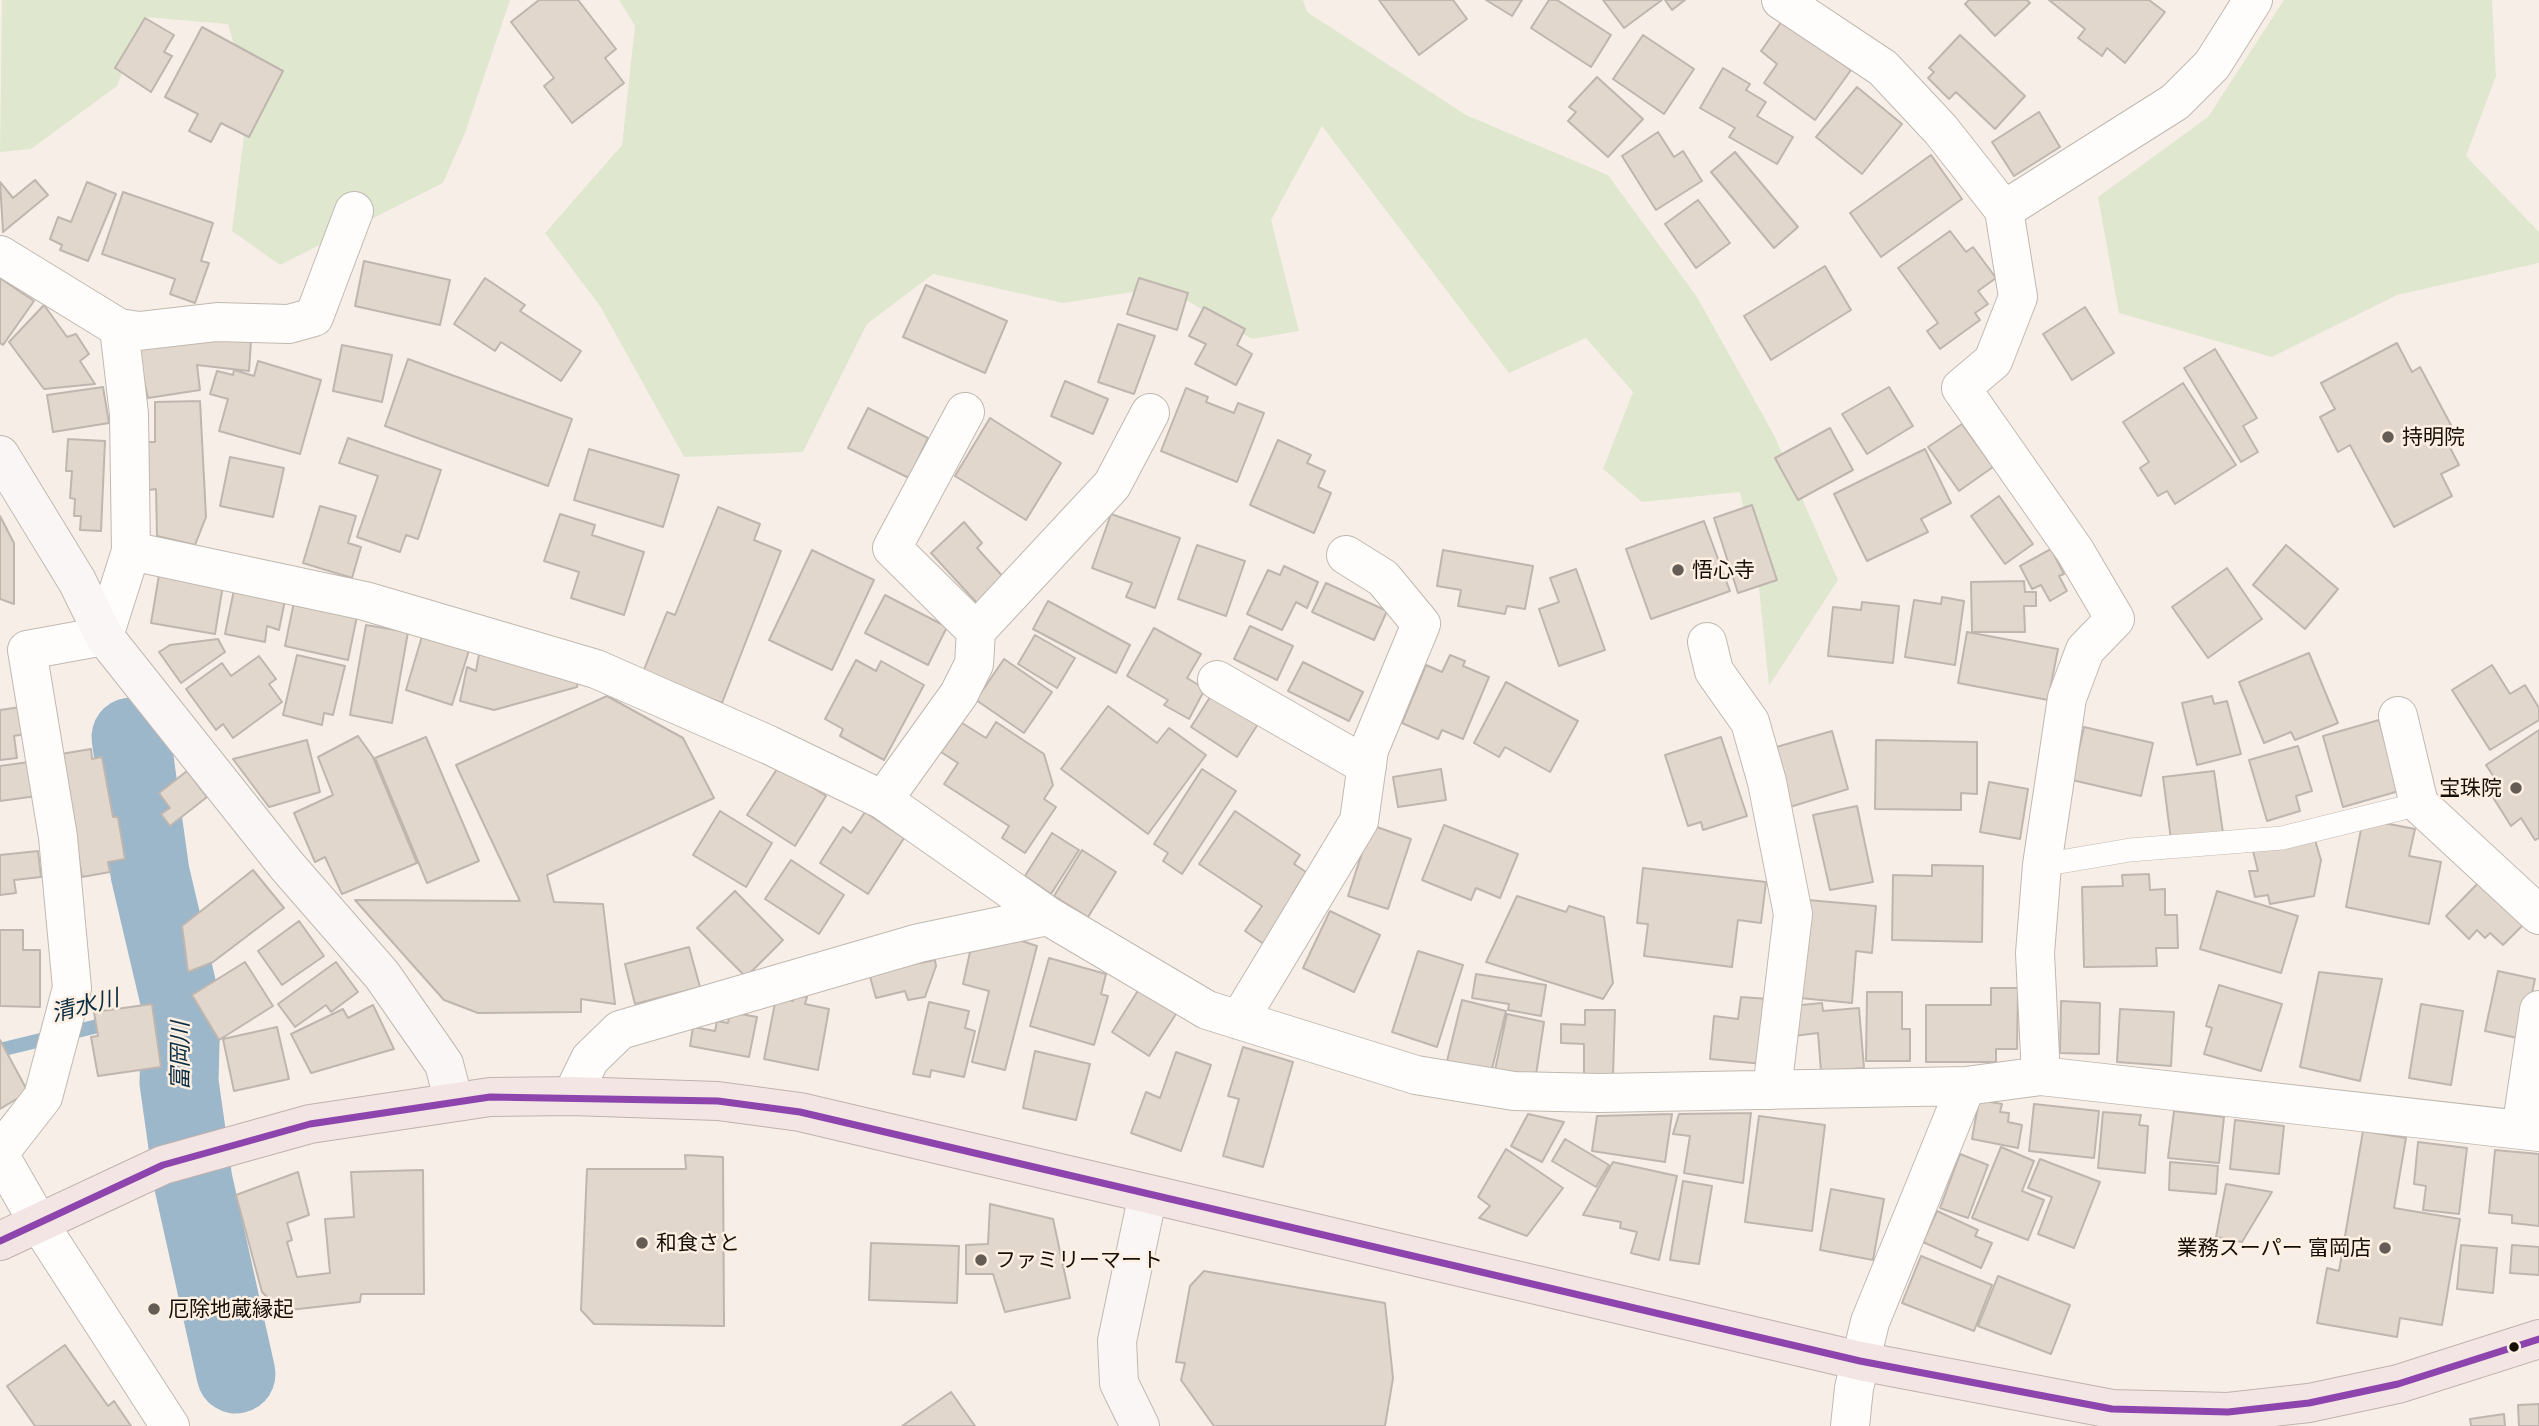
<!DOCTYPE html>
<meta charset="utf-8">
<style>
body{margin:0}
canvas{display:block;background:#f7efe7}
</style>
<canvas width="2539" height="1426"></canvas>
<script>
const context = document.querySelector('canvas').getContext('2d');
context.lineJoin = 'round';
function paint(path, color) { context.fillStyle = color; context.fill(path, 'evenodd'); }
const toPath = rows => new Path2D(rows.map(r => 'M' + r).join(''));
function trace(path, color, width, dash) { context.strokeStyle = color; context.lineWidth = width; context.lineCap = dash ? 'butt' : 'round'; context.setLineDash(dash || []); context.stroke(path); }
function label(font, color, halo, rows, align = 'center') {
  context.font = font + ' "Golos Text","Noto Sans JP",sans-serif'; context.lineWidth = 5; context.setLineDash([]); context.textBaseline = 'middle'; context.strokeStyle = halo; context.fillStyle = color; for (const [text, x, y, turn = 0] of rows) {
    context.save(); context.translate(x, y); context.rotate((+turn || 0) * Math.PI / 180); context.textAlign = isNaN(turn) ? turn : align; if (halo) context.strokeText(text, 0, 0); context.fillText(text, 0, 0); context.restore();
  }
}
paint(toPath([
 [2,0,510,0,465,133,443,183,280,265,232,231,249,96,228,24,144,17,117,86,31,149,0,152],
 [619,0,1303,0,1307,12,1466,115,1608,175,1697,297,1774,435,1838,580,1769,686,1758,578,1740,492,1642,502,1603,469,1633,392,1586,338,1509,373,1322,126,1271,220,1299,331,1252,339,1164,287,1063,303,933,274,867,324,803,452,684,457,600,306,545,233,622,145,635,26],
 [2284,0,2492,0,2496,76,2466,156,2539,232,2539,263,2397,295,2272,357,2119,313,2098,197,2208,117]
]), '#e0e7cf');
trace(toPath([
 [137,1016,181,1005],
 [0,1050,114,1022]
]), '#9cb6ca', 14);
trace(toPath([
 [131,737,150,873,181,1005,179,1082,193,1181,236,1374]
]), '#9cb6ca', 79);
const building = toPath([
 [539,0,578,0,616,49,605,58,624,83,572,123,544,86,554,78,511,22,539,0],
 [1379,0,1453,0,1467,19,1419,55,1379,0],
 [1486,0,1522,0,1512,16,1486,0],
 [1549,0,1557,0,1611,35,1591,67,1531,28,1549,0],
 [1603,0,1662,0,1624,28,1603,0],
 [1665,0,1685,0,1672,10,1665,0],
 [1969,0,2027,0,2030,3,1995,36,1965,4,1969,0],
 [2049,0,2149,0,2165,12,2125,63,2107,48,2102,56,2078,38,2085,29,2049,0],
 [145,18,174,35,164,52,172,56,151,92,115,68,145,18],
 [1782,21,1851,70,1815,120,1764,83,1777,64,1761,51,1782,21],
 [202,27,283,71,249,137,221,123,211,142,189,131,198,114,165,97,202,27],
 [1643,35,1694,69,1664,114,1613,79,1643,35],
 [1960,35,2025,96,1995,129,1956,92,1949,99,1928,78,1934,72,1929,68,1960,35],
 [1723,68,1750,84,1746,90,1766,102,1757,116,1793,137,1777,164,1729,137,1735,128,1700,108,1723,68],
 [1597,77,1643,119,1608,157,1568,121,1576,112,1569,107,1597,77],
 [1857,87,1902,124,1862,174,1816,137,1857,87],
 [2039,112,2060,147,2014,176,1992,142,2039,112],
 [1658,132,1674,157,1683,151,1702,181,1656,210,1622,156,1658,132],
 [1735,152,1798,227,1774,248,1711,172,1735,152],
 [1931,155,1962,199,1881,257,1850,213,1931,155],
 [35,180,48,195,3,232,0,182,13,198,35,180],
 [87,182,116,194,88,261,60,250,62,245,50,239,58,217,71,222,87,182],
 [123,192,213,223,201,261,209,263,195,303,170,294,175,279,102,254,123,192],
 [1698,200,1730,243,1696,268,1665,224,1698,200],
 [1950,231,1966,252,1973,247,1996,278,1978,291,1988,304,1975,313,1980,320,1940,349,1927,331,1938,323,1898,268,1950,231],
 [364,261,450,280,440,325,355,306,364,261],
 [1825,266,1851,310,1771,360,1744,316,1825,266],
 [0,278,34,301,3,345,0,343,0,278],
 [485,278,525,305,520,311,581,351,561,381,501,342,495,351,454,324,485,278],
 [1139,278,1188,293,1177,330,1127,314,1139,278],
 [926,285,1007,321,985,373,903,337,926,285],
 [44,305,67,337,76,334,89,354,80,361,95,384,44,389,9,342,44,305],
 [1204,307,1245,329,1237,345,1252,354,1236,385,1195,364,1206,344,1189,336,1204,307],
 [2085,307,2114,353,2072,380,2043,334,2085,307],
 [1118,324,1155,336,1134,394,1098,382,1118,324],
 [185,334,251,341,249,371,197,365,200,390,148,398,135,346,185,334],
 [2397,343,2412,372,2420,367,2451,425,2441,430,2459,465,2441,474,2452,496,2394,527,2350,445,2338,452,2320,417,2335,409,2321,383,2397,343],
 [342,345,392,355,382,402,333,391,342,345],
 [2215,349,2257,418,2243,426,2258,452,2241,462,2184,368,2215,349],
 [408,359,572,419,548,486,385,426,408,359],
 [258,361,321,380,300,454,219,431,228,399,210,394,217,371,233,375,234,370,254,376,258,361],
 [1065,381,1108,399,1093,434,1051,416,1065,381],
 [2183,383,2236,465,2175,504,2167,491,2158,496,2140,468,2149,462,2123,422,2183,383],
 [103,387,109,423,53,432,47,395,103,387],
 [1889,387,1913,426,1867,454,1842,414,1889,387],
 [1186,388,1208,397,1206,402,1234,413,1238,403,1264,413,1237,482,1161,451,1186,388],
 [200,401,206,517,195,545,157,536,156,489,149,490,147,442,155,442,155,402,200,401],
 [868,408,928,438,909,478,848,448,868,408],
 [990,418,1061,463,1026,520,955,476,990,418],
 [1962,424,1993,467,1959,491,1928,447,1962,424],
 [1830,428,1853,470,1798,500,1775,458,1830,428],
 [348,438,441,470,418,539,406,535,400,552,357,537,378,476,339,463,348,438],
 [68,439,105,441,101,531,80,530,81,516,74,516,75,499,70,498,72,471,66,471,68,439],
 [1278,440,1311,455,1307,463,1325,471,1318,487,1331,493,1314,533,1250,505,1278,440],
 [589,449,679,475,663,527,574,500,589,449],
 [1925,449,1951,503,1921,519,1928,532,1867,561,1834,494,1925,449],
 [230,457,284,468,273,517,220,506,230,457],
 [1999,496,2033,544,2005,564,1971,516,1999,496],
 [1752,505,1777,580,1738,593,1714,518,1752,505],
 [320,506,356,516,348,543,361,547,352,578,303,563,320,506],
 [718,507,760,524,754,540,781,551,722,703,643,672,667,612,675,615,718,507],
 [560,514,595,525,592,535,644,552,624,615,571,598,579,572,544,561,560,514],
 [1111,514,1180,538,1155,608,1126,597,1132,583,1092,568,1111,514],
 [0,516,14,543,14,604,0,599,0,516],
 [1704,521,1730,591,1651,619,1626,549,1704,521],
 [964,522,982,543,977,548,1005,579,977,603,931,553,964,522],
 [1197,545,1245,561,1226,616,1178,599,1197,545],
 [2286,545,2338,589,2305,629,2253,585,2286,545],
 [2051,549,2064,574,2059,576,2067,591,2050,601,2041,585,2032,589,2020,566,2051,549],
 [812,550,874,580,832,670,769,640,812,550],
 [1443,550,1533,566,1525,609,1507,606,1505,614,1458,606,1461,590,1437,586,1443,550],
 [1284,566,1318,582,1307,608,1296,602,1282,630,1247,614,1268,570,1280,575,1284,566],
 [2227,568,2262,619,2208,658,2172,607,2227,568],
 [1576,569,1605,650,1559,666,1539,609,1559,602,1550,578,1576,569],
 [159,575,223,585,215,634,151,623,159,575],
 [2024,581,2025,592,2036,592,2036,606,2024,606,2025,632,1972,632,1971,582,2024,581],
 [1326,583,1387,611,1374,640,1312,612,1326,583],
 [234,590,285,600,279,630,267,626,265,642,225,634,234,590],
 [885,595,947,627,928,665,865,633,885,595],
 [1942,597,1964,601,1955,665,1905,657,1914,600,1941,604,1942,597],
 [1048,601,1130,645,1116,673,1033,629,1048,601],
 [294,602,357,616,348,660,285,646,294,602],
 [1862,602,1899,606,1893,663,1828,656,1833,607,1861,610,1862,602],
 [366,625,408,632,392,723,350,715,366,625],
 [1250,626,1293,646,1277,680,1234,659,1250,626],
 [1154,628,1201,654,1187,678,1205,689,1189,719,1164,705,1168,700,1127,676,1154,628],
 [1967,632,2058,649,2048,700,1958,683,1967,632],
 [423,633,470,647,452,705,406,690,423,633],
 [1035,635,1075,658,1057,688,1018,664,1035,635],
 [218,639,225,652,181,683,159,652,170,645,218,639],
 [480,649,579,678,577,687,494,710,460,701,467,667,476,671,480,649],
 [2309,653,2338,723,2295,740,2291,732,2264,743,2239,682,2309,653],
 [297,655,345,666,333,715,324,713,322,725,283,715,297,655],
 [1450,655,1465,661,1463,666,1489,677,1463,739,1442,730,1438,739,1402,723,1426,665,1442,672,1450,655],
 [259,656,276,679,269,684,282,702,233,738,223,724,216,730,186,689,222,663,231,676,259,656],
 [1004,659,1052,692,1024,733,976,700,1004,659],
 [856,660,876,671,881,661,924,685,884,760,840,736,843,729,825,719,856,660],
 [1303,662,1363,692,1349,721,1288,691,1303,662],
 [2492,665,2510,694,2525,685,2539,708,2539,720,2490,750,2452,690,2492,665],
 [1506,682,1578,721,1550,772,1505,747,1499,757,1474,743,1506,682],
 [1212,694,1258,724,1237,757,1191,727,1212,694],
 [607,696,683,738,714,798,547,875,554,902,603,904,615,1004,581,999,581,1012,478,1013,444,1000,355,900,520,901,456,765,607,696],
 [2212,696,2214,704,2227,701,2241,754,2197,765,2182,703,2212,696],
 [1108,706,1157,743,1169,728,1206,755,1148,834,1061,769,1108,706],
 [21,707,25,734,14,736,17,758,0,760,0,710,21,707],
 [2379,720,2399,791,2343,807,2323,736,2379,720],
 [996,722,1044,754,1053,785,1044,799,1056,807,1025,853,1002,838,1009,826,944,784,958,763,941,752,962,723,986,738,996,722],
 [2084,727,2153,743,2141,796,2072,780,2084,727],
 [2539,730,2539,838,2535,840,2521,818,2511,826,2489,791,2499,785,2486,765,2539,730],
 [1832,731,1848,789,1790,807,1773,748,1832,731],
 [358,736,373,757,417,863,342,894,325,857,315,862,294,813,333,795,318,757,358,736],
 [426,737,479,861,427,883,375,758,426,737],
 [1721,737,1747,816,1703,830,1701,822,1688,826,1665,755,1721,737],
 [307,740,320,792,269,807,233,759,307,740],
 [1876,740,1977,742,1977,794,1961,793,1961,810,1875,809,1876,740],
 [2298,746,2312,791,2296,796,2300,811,2267,821,2249,760,2298,746],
 [91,749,92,759,102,757,113,817,118,817,125,859,108,862,110,872,82,877,61,754,91,749],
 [29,762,37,796,0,801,0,766,29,762],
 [779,766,826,796,795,846,747,815,779,766],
 [1202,769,1236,791,1182,874,1163,861,1168,853,1154,844,1202,769],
 [1441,769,1446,800,1398,807,1393,777,1441,769],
 [187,771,207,797,170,826,161,814,170,808,159,793,187,771],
 [2214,771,2223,833,2171,840,2163,777,2214,771],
 [1989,782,2028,789,2020,839,1980,832,1989,782],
 [1857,806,1873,882,1830,890,1813,815,1857,806],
 [720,811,772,843,746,887,693,855,720,811],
 [1235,811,1300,855,1294,864,1306,872,1292,895,1300,900,1268,947,1245,931,1262,906,1199,864,1235,811],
 [865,812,904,838,868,894,820,863,843,827,851,833,865,812],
 [2363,819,2415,829,2409,856,2441,862,2429,924,2346,907,2363,819],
 [1371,825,1411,839,1388,909,1348,896,1371,825],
 [1444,825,1518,854,1500,898,1476,888,1471,900,1422,880,1444,825],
 [1052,833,1079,850,1051,894,1025,876,1052,833],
 [2315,840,2321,860,2314,896,2270,904,2268,895,2255,897,2249,871,2258,871,2253,851,2315,840],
 [1082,850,1116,872,1088,917,1054,896,1082,850],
 [38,851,41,877,14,880,16,893,0,895,0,855,38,851],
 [791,860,844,895,819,934,765,899,791,860],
 [1932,865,1983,866,1982,942,1892,940,1893,875,1932,876,1932,865],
 [1643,868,1766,882,1761,923,1738,920,1732,967,1644,956,1648,924,1637,923,1643,868],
 [253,870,284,908,213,962,188,972,182,926,253,870],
 [2149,874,2150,890,2165,889,2165,915,2177,915,2178,948,2156,948,2157,966,2084,967,2082,887,2123,886,2122,875,2149,874],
 [2482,879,2526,922,2503,945,2490,933,2485,938,2477,930,2469,939,2446,916,2482,879],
 [735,891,783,940,746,977,697,928,735,891],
 [2217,891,2298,916,2281,973,2200,949,2217,891],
 [1517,896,1566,912,1569,906,1604,917,1613,983,1603,999,1486,962,1517,896],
 [1808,900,1876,906,1872,953,1856,951,1852,1003,1800,998,1808,900],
 [1330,911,1380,935,1354,992,1303,968,1330,911],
 [299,921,324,956,282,985,258,951,299,921],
 [0,930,23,930,23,950,40,950,40,1007,0,1006,0,930],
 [1019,940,1037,946,1005,1070,972,1062,989,991,963,984,970,952,1019,940],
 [689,947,700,987,635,1004,625,964,689,947],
 [1418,951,1463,965,1437,1047,1392,1032,1418,951],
 [1049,958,1106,974,1101,994,1108,996,1094,1045,1030,1026,1049,958],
 [935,960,936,966,925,997,908,1000,905,991,876,998,869,973,935,960],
 [245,962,273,1006,219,1040,192,995,245,962],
 [336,962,358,992,331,1012,326,1005,295,1027,278,1004,336,962],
 [2498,971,2535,979,2522,1039,2485,1031,2498,971],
 [2319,972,2382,979,2360,1081,2300,1067,2319,972],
 [1476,974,1546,985,1541,1016,1508,1010,1509,1004,1472,998,1476,974],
 [2219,985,2282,1004,2261,1071,2204,1054,2212,1028,2206,1026,2219,985],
 [1991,988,2018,988,2017,1049,1996,1049,1996,1062,1926,1062,1926,1005,1991,1005,1991,988],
 [1139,989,1176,1014,1149,1056,1112,1032,1139,989],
 [1867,992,1902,992,1902,1029,1910,1029,1910,1061,1866,1061,1867,992],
 [795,995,807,997,805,1004,829,1009,818,1070,764,1059,776,998,793,1001,795,995],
 [1741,997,1769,999,1763,1064,1710,1059,1714,1016,1738,1019,1741,997],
 [1462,1000,1506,1011,1491,1073,1447,1061,1462,1000],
 [2061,1001,2100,1003,2099,1054,2060,1053,2061,1001],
 [929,1002,969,1011,965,1028,975,1031,964,1077,931,1070,930,1077,913,1074,929,1002],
 [1822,1003,1823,1011,1859,1008,1864,1068,1821,1071,1818,1033,1794,1036,1791,1006,1822,1003],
 [152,1004,161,1067,98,1076,91,1037,98,1036,94,1012,152,1004],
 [2421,1004,2463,1011,2451,1085,2409,1078,2421,1004],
 [373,1005,394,1049,311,1073,291,1034,343,1009,348,1018,373,1005],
 [2120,1009,2174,1012,2171,1066,2117,1062,2120,1009],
 [1585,1010,1615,1010,1613,1076,1584,1075,1584,1044,1561,1043,1561,1024,1585,1025,1585,1010],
 [730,1012,757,1017,749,1057,690,1046,693,1027,715,1031,717,1021,728,1023,730,1012],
 [1507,1014,1544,1022,1536,1075,1495,1070,1507,1014],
 [277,1027,289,1079,234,1091,223,1039,277,1027],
 [0,1040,28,1092,0,1109,0,1040],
 [1243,1047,1293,1062,1263,1167,1223,1156,1239,1099,1228,1096,1243,1047],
 [1035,1051,1090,1064,1076,1120,1023,1108,1035,1051],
 [1176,1052,1211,1065,1181,1151,1131,1133,1146,1092,1160,1098,1176,1052],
 [1979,1100,2002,1104,2000,1112,2009,1113,2008,1122,2022,1125,2018,1148,1972,1139,1979,1100],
 [2034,1104,2099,1111,2094,1158,2029,1151,2034,1104],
 [2174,1111,2224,1117,2219,1163,2168,1158,2174,1111],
 [2103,1112,2141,1115,2139,1125,2148,1126,2145,1173,2098,1168,2103,1112],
 [1751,1113,1743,1183,1684,1173,1690,1136,1673,1134,1679,1114,1751,1113],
 [1528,1114,1564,1122,1542,1162,1511,1146,1528,1114],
 [1672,1114,1665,1162,1592,1151,1597,1116,1672,1114],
 [1759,1116,1825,1125,1812,1231,1745,1222,1759,1116],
 [2235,1120,2284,1126,2279,1174,2230,1169,2235,1120],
 [2363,1131,2406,1138,2394,1208,2460,1219,2442,1325,2400,1318,2397,1337,2317,1323,2327,1268,2339,1271,2363,1131],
 [1565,1139,1609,1165,1596,1187,1552,1161,1565,1139],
 [2418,1142,2467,1148,2459,1214,2423,1210,2426,1186,2414,1184,2418,1142],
 [2001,1147,2034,1161,2022,1191,2044,1200,2028,1240,1972,1218,2001,1147],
 [1506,1149,1563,1188,1527,1236,1479,1218,1490,1206,1478,1197,1506,1149],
 [2495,1150,2539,1154,2539,1226,2512,1223,2512,1215,2489,1213,2495,1150],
 [1960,1154,1988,1165,1968,1218,1940,1208,1960,1154],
 [685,1155,723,1157,724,1326,594,1324,581,1310,587,1169,686,1169,685,1155],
 [2040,1159,2100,1182,2074,1248,2038,1234,2052,1197,2028,1188,2040,1159],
 [1613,1162,1677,1176,1659,1260,1631,1253,1637,1232,1620,1228,1621,1222,1583,1215,1613,1162],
 [2170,1162,2218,1166,2216,1194,2169,1190,2170,1162],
 [423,1170,424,1294,361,1294,360,1302,281,1311,262,1292,236,1195,298,1172,309,1215,287,1223,292,1240,287,1242,297,1277,330,1273,325,1219,354,1217,351,1172,423,1170],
 [1683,1181,1712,1186,1699,1264,1670,1260,1683,1181],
 [2226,1184,2272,1192,2242,1242,2216,1237,2226,1184],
 [1831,1189,1884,1199,1873,1260,1820,1250,1831,1189],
 [990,1204,1053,1219,1070,1298,1005,1312,993,1274,966,1274,966,1245,988,1244,990,1204],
 [1937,1211,1978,1230,1975,1236,1992,1243,1981,1268,1923,1242,1937,1211],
 [871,1243,959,1246,957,1303,869,1300,871,1243],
 [2461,1245,2497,1248,2493,1293,2457,1289,2461,1245],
 [2512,1245,2539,1247,2539,1275,2510,1273,2512,1245],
 [1921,1256,1992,1285,1974,1331,1902,1303,1921,1256],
 [1204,1271,1385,1303,1393,1378,1385,1426,1214,1426,1181,1380,1185,1363,1176,1362,1190,1286,1204,1271],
 [1998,1276,2070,1305,2051,1354,1978,1326,1998,1276],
 [65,1345,108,1406,114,1401,131,1426,35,1426,7,1386,65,1345],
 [951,1392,975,1426,902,1426,951,1392],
 [2539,1404,2539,1426,2519,1426,2518,1405,2539,1404],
 [2504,1414,2505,1426,2471,1426,2470,1419,2504,1414]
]);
paint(building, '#e2d7cc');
trace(building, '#beb6af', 2);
const lane = toPath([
 [2042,865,2130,850,2282,838,2419,804]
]);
const street = toPath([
 [1781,0,1883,68,1941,130,2004,210,2018,297,1993,361,1961,388,2075,551,2115,619,2085,650,2067,698,2042,865,2035,953,2041,1076],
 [2004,210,2175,102,2212,65,2253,0],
 [0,255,119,328,139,331,217,322,289,324,314,317,354,211],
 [131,551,365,601,596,669,769,745,883,800,1048,916,1207,1010,1416,1075,1514,1091,1600,1093,1966,1086,2041,1076,2539,1132],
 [976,631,1112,485,1150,413],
 [1707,642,1714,671,1750,722,1767,782,1793,914,1772,1090],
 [1217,680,1367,766],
 [2398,716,2419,804,2539,915],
 [883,800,959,694,974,664,976,631,892,548,965,412],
 [1239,1020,1359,821,1369,750,1421,624,1383,578,1346,555],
 [572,1096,590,1059,620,1030,919,943,1048,916],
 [2521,1130,2539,1010],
 [0,1152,43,1097,72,988,58,837,27,650,104,636,131,551,129,414,119,328],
 [0,1156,38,1222,170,1426],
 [1850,1426,1854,1388,1870,1322,1966,1086]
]);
const secondary = toPath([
 [0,455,77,581,104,636,287,866,382,975,444,1064,454,1102],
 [1140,1426,1119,1383,1117,1341,1148,1194]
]);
const highway = toPath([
 [0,1241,163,1165,310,1124,490,1097,572,1096,718,1101,800,1112,1860,1361,2112,1409,2228,1412,2309,1403,2398,1384,2539,1339]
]);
trace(lane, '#c0b9b1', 24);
trace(street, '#c0b9b1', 40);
trace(secondary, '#c0b9b1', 40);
trace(highway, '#c1b1ad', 40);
trace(lane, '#fefdfb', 23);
trace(street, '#fefdfb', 38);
trace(secondary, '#faf6f5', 38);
trace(highway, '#f2e5e4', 38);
trace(toPath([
 [0,1241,163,1165,310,1124,490,1097,718,1101,800,1112,1860,1361,2112,1409,2228,1412,2309,1403,2398,1384,2539,1339]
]), '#8e44ad', 7);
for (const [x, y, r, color] of [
 [2388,437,7,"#655d55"],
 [1678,570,7,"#655d55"],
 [2516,788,7,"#655d55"],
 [642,1243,7,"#655d55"],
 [2385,1248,7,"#655d55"],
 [981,1260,7,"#655d55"],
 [154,1309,7,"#655d55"],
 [2514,1347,6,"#160f07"]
]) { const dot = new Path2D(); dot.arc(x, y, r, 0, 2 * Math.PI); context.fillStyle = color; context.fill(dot); trace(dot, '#fdefe1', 2.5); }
label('21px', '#160f07', '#fdefe1', [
 ["持明院",2402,437],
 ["悟心寺",1692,570],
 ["宝珠院",2502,788,"right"],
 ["和食さと",656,1243],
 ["業務スーパー 富岡店",2371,1248,"right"],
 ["ファミリーマート",995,1260],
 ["厄除地蔵縁起",168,1309]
], 'left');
label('italic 23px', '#092c43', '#fdefe1', [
 ["清水川",85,1006,-14],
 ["富岡川",181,1056,-90]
]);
</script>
